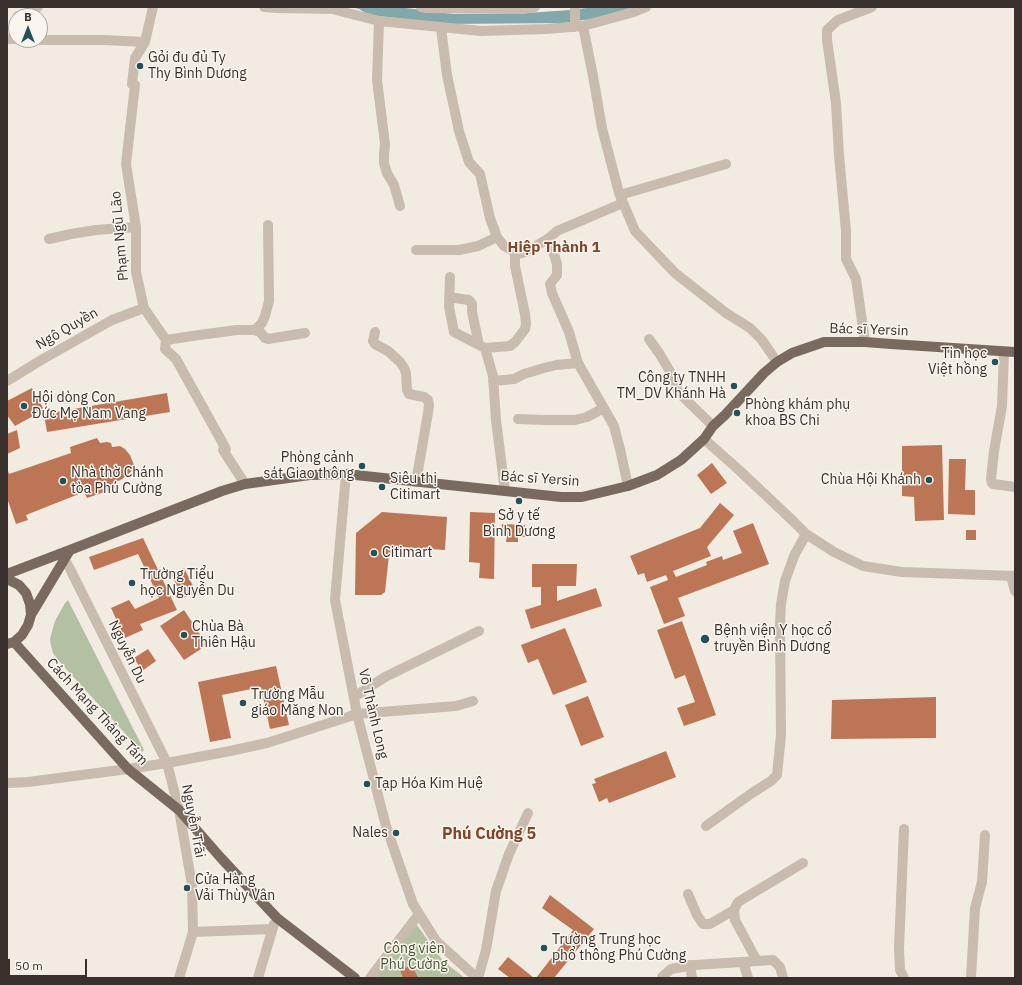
<!DOCTYPE html>
<meta charset="utf-8">
<style>
body{margin:0}
#map{position:relative;width:1022px;height:985px;overflow:hidden;background:#f2ebe1;font-family:"IBM Plex Sans",sans-serif}
canvas{display:block}
.frame{position:absolute;inset:0;border:8px solid #38302c;pointer-events:none}
.north{position:absolute;left:8px;top:8px;width:40px;height:40px;box-sizing:border-box;background:#f9f5ee;border:1px solid #aca6a0;border-radius:50%;rotate:0deg;font-size:11px;font-weight:700;line-height:16px;text-align:center;color:#38302c}
.north::after{content:'';display:block;margin:auto;width:14px;height:18px;background:#245057;clip-path:polygon(50% 0,100% 100%,50% 72%,0 100%)}
.scale{position:absolute;left:8px;top:959px;width:79px;height:18px;box-sizing:border-box;border:2px solid #38302c;border-top:0;padding-left:5px;font-size:12px;line-height:14px;white-space:nowrap;color:#38302c;-webkit-text-stroke:3px #f9f5ee;paint-order:stroke}
</style>
<div id="map">
<canvas width="1022" height="985"></canvas>
<div class="frame"></div>
<div class="north">B</div>
<div class="scale">50 m</div>
</div>
<script>
const context = document.querySelector('canvas').getContext('2d');
context.lineJoin = 'round';
function paint(path, color) { context.fillStyle = color; context.fill(path, 'evenodd'); }
const toPath = rows => new Path2D(rows.map(r => 'M' + r).join(''));
function trace(path, color, width, dash) { context.strokeStyle = color; context.lineWidth = width; context.lineCap = dash ? 'butt' : 'round'; context.setLineDash(dash || []); context.stroke(path); }
function label(font, color, halo, rows, align = 'center') {
  context.font = font + ' "IBM Plex Sans",sans-serif'; context.lineWidth = 3; context.setLineDash([]); context.textBaseline = 'middle'; context.strokeStyle = halo; context.fillStyle = color; for (const [text, x, y, turn = 0] of rows) {
    context.save(); context.translate(x, y); context.rotate((+turn || 0) * Math.PI / 180); context.textAlign = isNaN(turn) ? turn : align; if (halo) context.strokeText(text, 0, 0); context.fillText(text, 0, 0); context.restore();
  }
}
paint(toPath([
 [68,600,144,750,142,752,58,660,53,653,51,646,50,639,55,621,65,603],
 [414,921,443,961,465,978,380,978,373,974]
]), '#b4c0a2');
paint(toPath([
 [351,7,398,7,453,14,511,14,571,10,594,7,635,7,592,19,563,23,446,24,369,15,359,9]
]), '#82a8ac');
paint(toPath([
 [32,388,44,410,15,426,7,415,7,401],
 [167,393,170,412,47,432,44,414],
 [17,430,20,448,7,454,7,434],
 [97,438,100,443,107,442,111,443,112,447,120,446,125,449,130,455,134,465,131,472,122,479,115,483,116,488,87,498,84,492,26,515,28,520,16,524,7,498,7,468,9,474,71,453,70,447],
 [942,445,944,520,915,521,914,497,902,496,902,446],
 [949,459,966,459,965,490,975,490,975,515,948,514],
 [712,463,727,483,711,494,697,475],
 [720,503,734,515,707,547,711,556,673,571,676,577,707,565,706,562,722,556,723,560,742,553,733,531,753,523,769,564,678,598,685,616,664,624,650,587,668,580,666,575,647,582,644,573,638,575,630,556,700,528],
 [382,512,447,517,445,550,401,547,389,555,385,592,381,595,355,595,356,533],
 [470,512,495,513,494,579,479,578,480,563,469,562],
 [502,524,525,525,525,537,518,536,518,542,506,542,507,536,501,536],
 [966,530,976,530,976,540,966,540],
 [143,538,177,610,140,624,143,630,125,638,111,608,129,600,135,609,159,598,138,554,94,570,89,557],
 [532,564,577,564,576,586,557,586,557,601,596,588,602,606,531,629,525,610,541,605,541,587,532,587],
 [184,568,196,592,183,598,171,574],
 [184,610,207,645,184,660,160,626],
 [682,621,716,715,684,726,677,708,695,702,685,675,675,679,657,630],
 [565,628,587,682,553,695,538,659,528,663,521,645],
 [148,649,156,661,142,671,134,658],
 [276,666,289,725,270,729,261,687,222,695,231,738,210,742,198,682],
 [588,696,604,737,581,746,565,705],
 [936,697,936,738,831,739,832,700],
 [666,751,676,777,609,803,607,798,599,802,592,784,596,783,594,779],
 [550,895,594,929,554,978,536,978,573,930,542,908],
 [508,957,534,978,510,978,498,969],
 [412,965,418,978,403,978,400,970]
]), '#bc7555');
trace(toPath([
 [153,7,145,42,135,58,132,84,135,85,126,164,136,227,136,272,144,308,166,340,165,349,176,359,226,449,223,450,245,484],
 [264,7,277,8,332,9,379,21,481,31,546,29,583,26,634,12,646,7],
 [421,7,426,8,503,9,524,9,535,7],
 [575,7,575,27],
 [18,16,24,15,38,7],
 [379,21,377,80,385,144,384,155,384,163,387,173,394,185,400,206],
 [583,26,593,76,602,128,619,193,635,231,675,273,726,313,750,328,762,340,777,362],
 [441,28,447,75,459,131,469,162,480,174,490,218,497,237,504,246,518,254,526,252,549,238],
 [7,39,16,39],
 [40,40,104,40,145,42],
 [620,195,726,164],
 [623,203,557,231,549,238,557,264,557,275,550,284,552,293,569,332,578,363,614,426,620,449,628,486],
 [49,239,71,234,96,230,136,227],
 [416,250,459,250,478,246,497,237],
 [450,277,449,307,454,332,485,348,493,376,496,420,505,491],
 [449,298,455,298,469,300,472,304,472,312,479,345],
 [255,330,262,323,265,316,269,301,268,225],
 [375,332,373,341,375,344,388,351,400,362,404,368,406,373,407,390,409,394,424,397,428,400,429,405,428,413,416,482],
 [649,339,659,353,674,378,678,392,713,426],
 [166,340,199,335,237,330,255,330,260,332,265,338,268,339,305,333],
 [865,342,856,279,846,259,846,231,839,155,836,103,827,40,827,30,838,20,872,7],
 [485,348,510,346,515,342,525,329,526,324,525,314,515,266,515,252],
 [1004,352,1002,406,994,451,991,479,992,483,993,484,1015,487],
 [7,381,43,359,112,320,144,308],
 [493,381,514,379,524,374,544,368,556,365,578,363],
 [518,419,544,420,575,420,587,417,604,408],
 [704,439,739,470,792,520,806,534,834,552,863,566,902,572,1015,576],
 [346,474,335,600,357,714,386,826,413,904,436,941,477,978],
 [61,554,69,567,167,763,179,810,192,885,193,932,179,978],
 [1011,576,1015,591],
 [354,697,385,677,479,631],
 [7,783,28,782,128,769,167,763,230,751,267,743,357,714,456,706,473,701],
 [706,826,752,793,771,781,777,775,781,735,780,624,781,604,785,581,794,556,806,534],
 [904,829,899,948,900,970,904,978],
 [688,894,697,915,703,924,710,924,734,910],
 [193,932,272,929],
 [757,961,735,920,734,910,738,902,803,863],
 [743,962,748,978],
 [690,965,692,978],
 [662,977,671,969,694,965,773,960,780,967,783,978],
 [258,978,274,924],
 [370,978,419,914],
 [478,978,486,950,496,891,509,854,528,813],
 [971,978,975,908,982,882,985,835]
]), '#c9bcae', 10);
trace(toPath([
 [7,574,70,550,222,491,245,484,310,475,346,474,561,497,582,497,628,486,657,475,681,460,704,439,713,426,725,415,764,373,777,362,792,353,824,342,865,342,891,344,1015,352],
 [7,579,19,585,26,593,30,604,31,615,28,625,22,635,14,642,7,644],
 [31,615,70,550],
 [14,642,128,769,179,810,221,858,277,918,355,978]
]), '#79695e', 10);
for (const [x, y, r, color] of [
 [140,66,4,"#245057"],
 [995,362,4,"#245057"],
 [734,386,4,"#245057"],
 [24,406,4,"#245057"],
 [737,413,4,"#245057"],
 [362,466,4,"#245057"],
 [929,480,4,"#245057"],
 [63,481,4,"#245057"],
 [382,487,4,"#245057"],
 [519,501,4,"#245057"],
 [374,553,4,"#245057"],
 [132,583,4,"#245057"],
 [184,635,4,"#245057"],
 [705,639,5,"#245057"],
 [243,703,4,"#245057"],
 [367,784,4,"#245057"],
 [396,833,4,"#245057"],
 [187,888,4,"#245057"],
 [544,948,4,"#245057"]
]) { const dot = new Path2D(); dot.arc(x, y, r, 0, 2 * Math.PI); context.fillStyle = color; context.fill(dot); trace(dot, '#f9f5ee', 1.5); }
label('14px', '#38302c', '#f9f5ee', [
 ["Gỏi đu đủ Ty",148,58],
 ["Thy Bình Dương",148,74],
 ["Tin học",987,354,"right"],
 ["Việt hồng",987,370,"right"],
 ["Công ty TNHH",726,378,"right"],
 ["TM_DV Khánh Hà",726,394,"right"],
 ["Hội dòng Con",32,398],
 ["Đức Mẹ Nam Vang",32,414],
 ["Phòng khám phụ",745,405],
 ["khoa BS Chi",745,421],
 ["Phòng cảnh",354,458,"right"],
 ["sát Giao thông",354,474,"right"],
 ["Nhà thờ Chánh",71,473],
 ["tòa Phú Cường",71,489],
 ["Siêu thị",390,479],
 ["Citimart",390,495],
 ["Chùa Hội Khánh",921,480,"right"],
 ["Sở y tế",519,516,"center"],
 ["Bình Dương",519,532,"center"],
 ["Citimart",382,553],
 ["Trường Tiểu",140,575],
 ["học Nguyễn Du",140,591],
 ["Chùa Bà",192,627],
 ["Thiên Hậu",192,643],
 ["Bệnh viện Y học cổ",714,631],
 ["truyền Bình Dương",714,647],
 ["Trường Mẫu",251,695],
 ["giáo Măng Non",251,711],
 ["Tạp Hóa Kim Huệ",375,784],
 ["Nales",388,833,"right"],
 ["Cửa Hàng",195,880],
 ["Vải Thùy Vân",195,896],
 ["Trường Trung học",552,940],
 ["phổ thông Phú Cường",552,956]
], 'left');
label('14px', '#38302c', '#f9f5ee', [
 ["Phạm Ngũ Lão",120,236,-95],
 ["Ngô Quyền",67,329,-30],
 ["Bác sĩ Yersin",869,330,2],
 ["Bác sĩ Yersin",540,479,4],
 ["Nguyễn Du",127,652,64],
 ["Cách Mạng Tháng Tám",97,712,47],
 ["Võ Thành Long",373,714,77],
 ["Nguyễn Trãi",193,821,79]
]);
label('14px', '#455431', '#f9f5ee', [
 ["Công viên",414,949],
 ["Phú Cường",414,965]
]);
label('bold 15px', '#80462b', '#f9f5ee', [
 ["Hiệp Thành 1",554,248]
]);
label('bold 16px', '#80462b', '#f9f5ee', [
 ["Phú Cường 5",489,834]
]);
</script>
